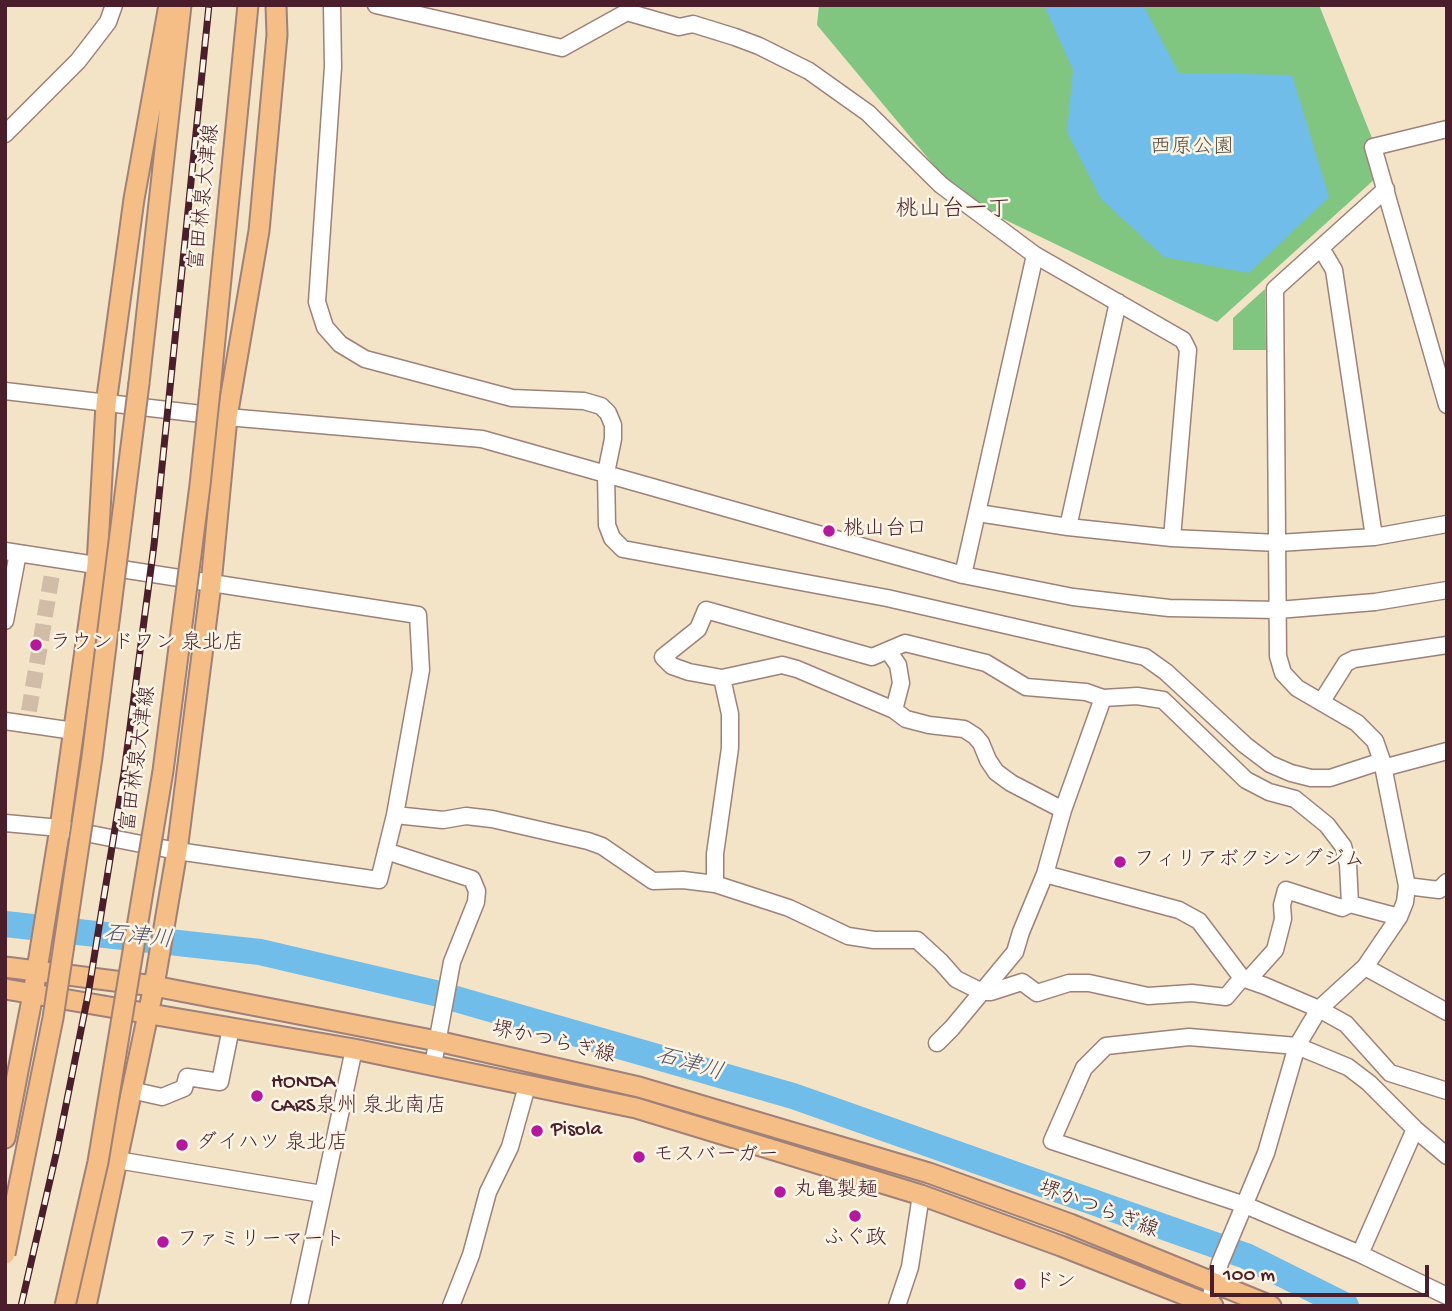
<!DOCTYPE html>
<meta charset="utf-8">
<style>
body{margin:0}
#map{position:relative;width:1452px;height:1311px;overflow:hidden;background:#f3e3c7;font-family:"Gochi Hand",sans-serif}
canvas{display:block}
.frame{position:absolute;inset:0;border:7px solid #4a1f2b;pointer-events:none}
.scale{position:absolute;left:1210px;top:1265px;width:219px;height:32px;box-sizing:border-box;border:4px solid #4a1f2b;border-top:0;padding-left:9px;font-size:21px;line-height:24px;white-space:nowrap;color:#4a1f2b;-webkit-text-stroke:5px #fcf5e5;paint-order:stroke}
</style>
<div id="map">
<canvas width="1452" height="1311"></canvas>
<div class="frame"></div>
<div class="scale">100 m</div>
</div>
<script>
const context = document.querySelector('canvas').getContext('2d');
context.lineJoin = 'round';
function paint(path, color) { context.fillStyle = color; context.fill(path, 'evenodd'); }
const toPath = rows => new Path2D(rows.map(r => 'M' + r).join(''));
function trace(path, color, width, dash) { context.strokeStyle = color; context.lineWidth = width; context.lineCap = dash ? 'butt' : 'round'; context.setLineDash(dash || []); context.stroke(path); }
function label(font, color, halo, rows, align = 'center') {
  context.font = font + ' "Gochi Hand","Klee One",sans-serif'; context.lineWidth = 5; context.setLineDash([]); context.textBaseline = 'middle'; context.strokeStyle = halo; context.fillStyle = color; for (const [text, x, y, turn = 0] of rows) {
    context.save(); context.translate(x, y); context.rotate((+turn || 0) * Math.PI / 180); context.textAlign = isNaN(turn) ? turn : align; if (halo) context.strokeText(text, 0, 0); context.fillText(text, 0, 0); context.restore();
  }
}
paint(toPath([
 [819,5,1319,5,1372,138,1365,142,1377,177,1217,322,962,199,817,25],
 [1265,289,1266,350,1233,350,1233,318]
]), '#80c580');
paint(toPath([
 [1044,5,1143,5,1179,73,1292,75,1329,197,1249,273,1164,257,1101,199,1067,132,1073,70]
]), '#70bdea');
trace(toPath([
 [5,924,260,952,435,993,793,1096,1246,1256,1346,1306]
]), '#70bdea', 26);
trace(toPath([
 [29,711,52,574]
]), '#d1bca8', 16, [16, 8]);
const minor = toPath([
 [332,5,333,67,317,302,325,327,340,344,365,359,512,398,584,401,601,406,608,413,613,425,613,439,606,473,607,525,612,538,623,549,887,598,1145,657,1166,672,1245,745,1270,764,1291,773,1311,778,1330,778,1382,761],
 [376,5,562,48,627,12,679,27,693,24,735,37,759,46,809,71,868,113,941,185,1035,255,1183,340,1188,350,1172,538],
 [1447,129,1373,147,1447,405],
 [5,134,78,61,108,22,114,5],
 [1321,248,1334,270,1374,537],
 [5,391,227,417,482,439,963,575,1073,597,1169,608,1278,610,1375,602,1447,590],
 [978,513,1068,527,1172,538,1278,543,1374,537,1447,524],
 [1068,527,1118,302],
 [5,551,418,615,421,670,395,815,379,880,177,851,60,828,5,823],
 [963,575,1035,255],
 [5,621,18,553],
 [889,652,898,665,901,683,894,710],
 [1103,698,1063,810,1045,874,1179,910,1199,921,1242,978,1265,986,1319,1009,1346,1024,1390,1073,1447,1091],
 [1322,701,1346,663,1354,659,1447,645],
 [5,721,74,731],
 [1383,768,1447,751],
 [1063,810,1011,783,996,772,988,760,981,743,975,736,964,729,929,725,906,719,894,710,797,669,782,665,722,678,689,672,672,666,663,657,698,629,706,610,872,657,905,643,986,663,1026,687,1086,692,1103,698,1137,696,1163,700,1246,780,1269,792,1295,799,1327,825,1343,846,1348,864,1350,904,1399,917],
 [395,815,443,820,466,816,492,819,588,841,602,846,653,881,683,880,715,884,789,908,848,936,874,940,917,940,941,962,956,979,982,992,991,992,1022,982,1037,993,1069,983,1089,983,1148,996,1192,993,1226,997,1242,978],
 [386,851,472,879,477,891,476,902,452,962,433,1065],
 [715,884,715,854,730,748,730,714,722,678],
 [1407,886,1439,890,1447,882],
 [1365,967,1447,1012],
 [1248,980,1275,950,1283,919,1282,905,1286,890,1342,908,1350,904],
 [937,1043,952,1028,1015,952,1021,932,1045,874],
 [131,1090,162,1097,184,1088,187,1077,220,1082,231,1028],
 [1447,1156,1415,1129,1369,1083,1348,1067,1297,1046,1189,1037,1106,1046,1084,1068,1052,1141,1245,1205,1360,1254,1447,1296],
 [117,1160,322,1194],
 [1360,1254,1415,1129],
 [299,1306,354,1049],
 [451,1306,471,1255,488,1192,510,1147,527,1086],
 [897,1306,910,1267,921,1195],
 [1208,1306,1220,1263,1266,1153,1297,1046,1319,1009,1365,967,1399,917,1405,902,1407,886,1382,761,1375,741,1357,723,1297,688,1283,673,1278,656,1275,289,1386,189]
]);
const major = toPath([
 [139,383,181,5],
 [210,390,248,5],
 [5,967,154,986,437,1041,639,1087,929,1173,1070,1224,1271,1306],
 [5,989,354,1049,636,1108,921,1195,1061,1246,1213,1306],
 [5,1138,33,994,60,828,97,565,106,404,134,199,169,5],
 [86,1306,154,986,177,851,211,584,227,417,259,231,277,35,276,5]
]);
trace(minor, '#9e8179', 19);
trace(major, '#9e8179', 23);
trace(minor, '#fff', 16);
trace(major, '#f6be87', 19);
const rail = toPath([
 [21,1306,57,1150,88,995,124,773,154,545,209,5]
]);
trace(rail, '#4a1f2b', 7);
trace(rail, '#fcf5e5', 4.5, [13]);
const majorBridge = toPath([
 [5,1254,53,1018,92,757,139,383],
 [65,1306,98,1162,163,771,200,485,210,390]
]);
trace(majorBridge, '#9e8179', 23, []);
trace(majorBridge, '#f6be87', 19);
for (const [x, y, r, color] of [
 [829,531,7,"#b5179e"],
 [36,645,7,"#b5179e"],
 [1120,862,7,"#b5179e"],
 [257,1096,7,"#b5179e"],
 [537,1131,7,"#b5179e"],
 [182,1145,7,"#b5179e"],
 [639,1157,7,"#b5179e"],
 [780,1192,7,"#b5179e"],
 [855,1216,7,"#b5179e"],
 [163,1242,7,"#b5179e"],
 [1020,1284,7,"#b5179e"]
]) { const dot = new Path2D(); dot.arc(x, y, r, 0, 2 * Math.PI); context.fillStyle = color; context.fill(dot); trace(dot, '#fcf5e5', 2.5); }
label('21px', '#5a5144', '#fcf5e5', [
 ["西原公園",1192,149]
]);
label('21px', '#4a1f2b', '#fcf5e5', [
 ["富田林泉大津線",206,197,-84],
 ["富田林泉大津線",140,759,-82],
 ["堺かつらぎ線",553,1044,13],
 ["堺かつらぎ線",1098,1211,21]
]);
label('21px', '#4a1f2b', '#fcf5e5', [
 ["桃山台口",843,531],
 ["ラウンドワン 泉北店",50,645],
 ["フィリアボクシングジム",1134,862],
 ["HONDA",271,1084],
 ["CARS泉州 泉北南店",271,1108],
 ["Pisola",551,1131],
 ["ダイハツ 泉北店",196,1145],
 ["モスバーガー",653,1157],
 ["丸亀製麺",794,1192],
 ["ふぐ政",855,1240,"center"],
 ["ファミリーマート",177,1242],
 ["ドン",1034,1284]
], 'left');
label('23px', '#4a1f2b', '#fcf5e5', [
 ["桃山台一丁",953,211]
]);
label('italic 23px', '#57566e', '#fcf5e5', [
 ["石津川",138,939,6],
 ["石津川",689,1066,16]
]);
</script>
